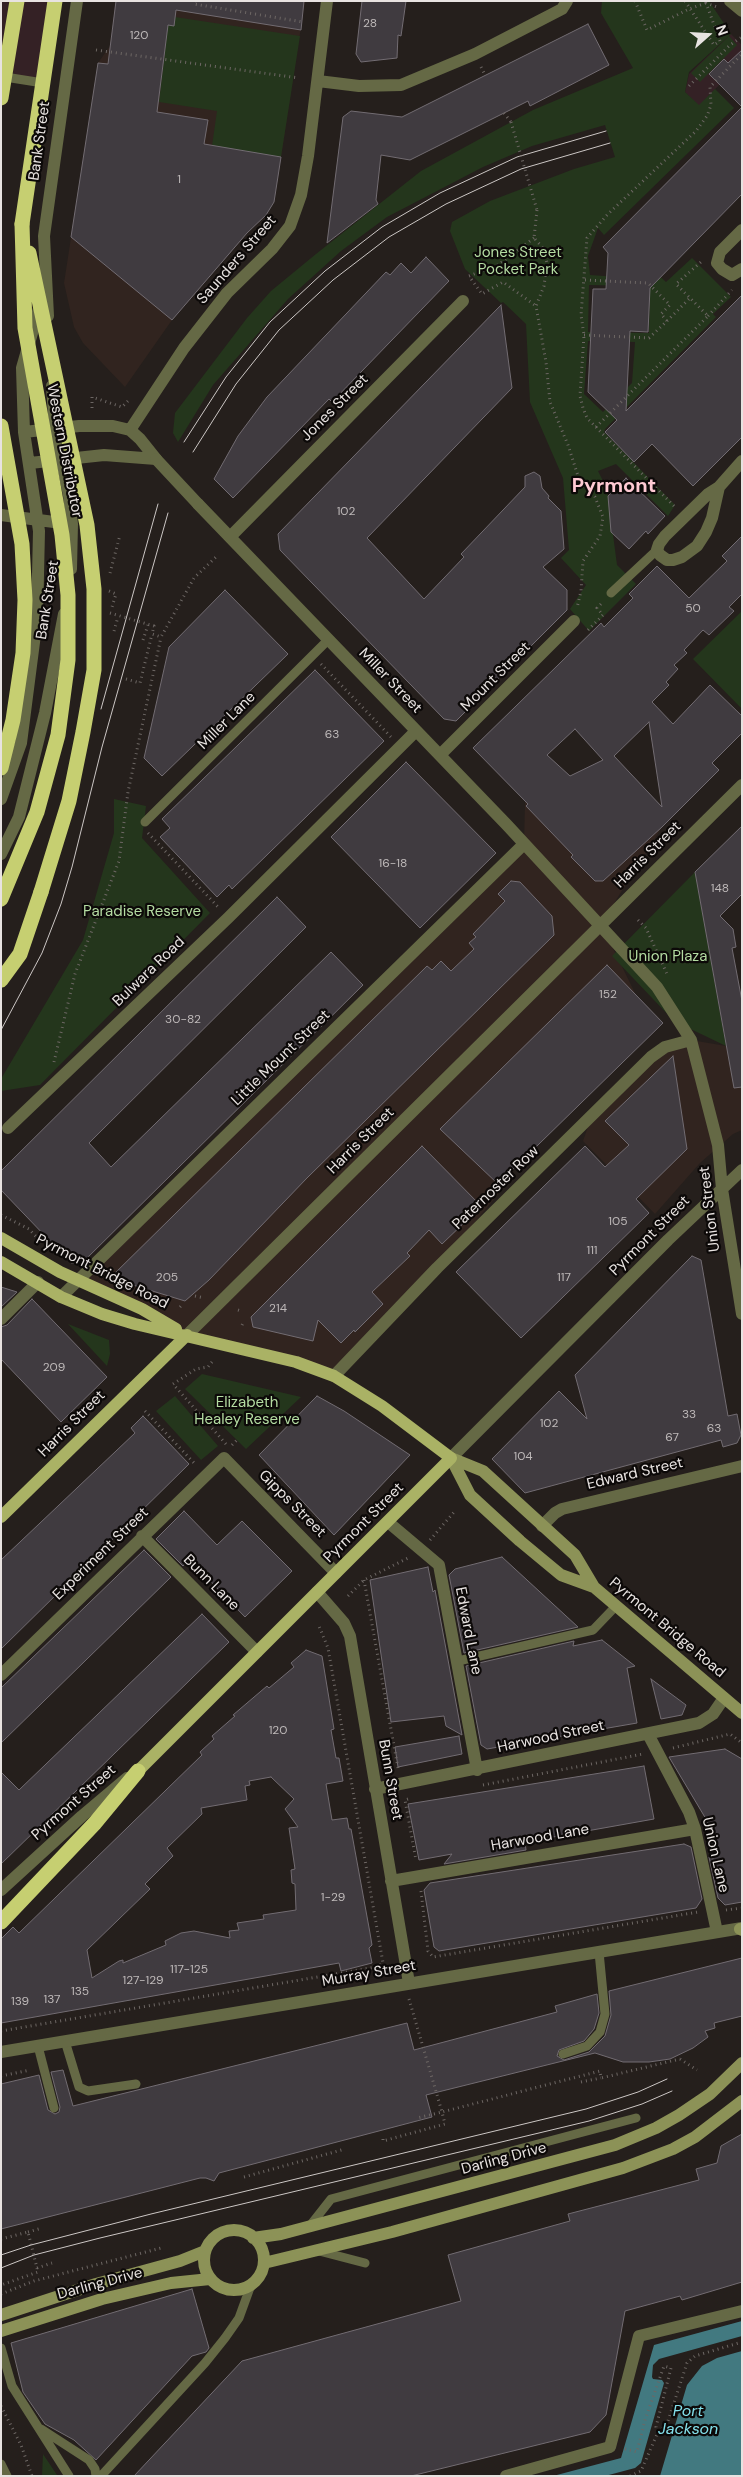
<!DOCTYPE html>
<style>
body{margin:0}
#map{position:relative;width:743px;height:2477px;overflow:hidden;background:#251f1c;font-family:"DM Sans",sans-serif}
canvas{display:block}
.frame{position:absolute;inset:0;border:2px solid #e8e3e1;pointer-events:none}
.north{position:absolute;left:683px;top:10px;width:50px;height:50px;-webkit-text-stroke:4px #0c0908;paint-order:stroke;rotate:71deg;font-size:14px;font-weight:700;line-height:20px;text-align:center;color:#e8e3e1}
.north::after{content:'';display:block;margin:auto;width:18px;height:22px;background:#e8e3e1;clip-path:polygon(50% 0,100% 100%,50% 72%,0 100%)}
</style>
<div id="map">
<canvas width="743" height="2477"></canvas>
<div class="frame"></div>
<div class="north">N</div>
</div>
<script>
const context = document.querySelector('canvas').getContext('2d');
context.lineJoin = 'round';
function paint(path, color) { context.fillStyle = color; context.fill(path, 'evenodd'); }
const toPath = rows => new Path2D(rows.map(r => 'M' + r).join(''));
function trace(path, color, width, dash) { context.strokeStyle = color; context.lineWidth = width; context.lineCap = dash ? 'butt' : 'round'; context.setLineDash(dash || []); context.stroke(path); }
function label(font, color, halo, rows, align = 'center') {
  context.font = font + ' "DM Sans",sans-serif'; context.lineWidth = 4.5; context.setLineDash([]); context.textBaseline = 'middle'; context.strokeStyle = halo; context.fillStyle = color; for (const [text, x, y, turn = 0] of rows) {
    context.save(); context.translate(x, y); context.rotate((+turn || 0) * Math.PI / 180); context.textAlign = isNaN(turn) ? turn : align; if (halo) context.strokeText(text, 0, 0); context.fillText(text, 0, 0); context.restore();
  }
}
paint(toPath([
 [116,1,305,1,274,202,266,215,247,233,172,320,125,387,83,343,74,327,64,283,98,63,110,46],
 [623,765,662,827,601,924,635,993,501,1137,514,1175,437,1268,334,1376,187,1335,76,1280,524,844,525,802],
 [691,1040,726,1046,742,1053,742,1130,733,1134,700,1163,655,1214,583,1141,591,1118,651,1057]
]), '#31241f');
paint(toPath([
 [1,1,50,1,38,83,1,77],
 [731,34,742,45,742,61,699,106,685,92,689,74]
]), '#342125');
paint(toPath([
 [602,1,709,1,731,34,689,72,685,92,699,105,715,89,734,108,604,235,598,228,588,256,590,275,633,278,651,268,666,282,692,258,731,297,713,314,716,317,605,429,604,432,675,505,668,516,616,464,598,471,607,489,617,565,636,584,589,631,570,609,586,585,561,558,569,550,563,478,530,402,526,324,503,302,501,303,465,269,450,231,452,222,490,201,574,169,615,157,605,125,532,146,483,167,387,217,341,251,288,299,213,385,178,442,173,433,175,413,247,318,271,291,316,254,421,171,533,110,633,68,601,13],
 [589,285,636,286,636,288,650,289,649,333,588,332],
 [588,341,635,342,632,383,603,412,584,394],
 [175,17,300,36,281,157,212,146,217,111,159,102,168,25,174,25],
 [729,36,737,45,700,82,691,73],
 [742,611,742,709,693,659],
 [114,799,146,806,142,838,210,913,40,1085,1,1091,1,1079,83,940,114,833],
 [695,872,726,1046,674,1021,612,956],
 [68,1324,109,1340,110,1354,107,1366],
 [202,1374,301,1397,246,1449,185,1389],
 [175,1396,218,1446,201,1460,156,1411],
 [43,2454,57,2475,57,2476,42,2476]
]), '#24361c');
paint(toPath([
 [742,2321,742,2476,553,2476,621,2458,654,2345]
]), '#427980');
paint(toPath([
 [742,2336,742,2351,717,2358,702,2366,687,2385,660,2476,605,2476,635,2468,641,2463,664,2383,662,2380,653,2379,652,2377,653,2365,659,2359]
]), '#251f1c');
const building = toPath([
 [116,1,304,1,301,30,176,10,174,26,168,25,157,112,208,120,204,144,281,157,274,202,266,215,247,233,172,320,71,237,98,63,108,64,116,1],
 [362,1,406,1,401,36,398,35,397,58,361,62,356,54,362,1],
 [588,24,609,65,530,106,528,101,410,160,381,155,376,200,378,204,327,243,343,117,351,111,402,117,588,24],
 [742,50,742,194,650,288,648,332,630,331,626,411,742,295,742,437,693,486,652,444,634,462,605,432,617,420,588,392,593,289,606,289,608,253,603,247,742,107,709,74,724,59,728,63,742,50],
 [426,257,449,281,332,402,329,399,233,498,214,479,238,436,267,397,386,272,390,275,401,263,411,273,426,257],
 [501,305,512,388,367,538,424,599,464,557,461,554,525,487,525,476,534,472,540,476,542,488,549,496,548,498,561,511,564,549,543,567,567,590,567,610,456,721,444,719,280,550,278,534,501,305],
 [626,478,665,516,648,534,646,531,629,549,611,532,608,496,626,478],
 [742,536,742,594,729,607,734,611,709,635,703,630,684,650,687,653,674,665,678,669,666,682,669,685,652,702,673,724,710,685,742,716,742,733,712,763,719,770,662,827,603,881,595,881,571,857,573,855,526,806,528,804,473,748,601,623,604,627,633,598,629,594,657,566,689,598,727,561,722,556,742,536],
 [649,722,662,807,614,756,649,722],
 [575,729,603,760,570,776,547,755,575,729],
 [225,590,288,654,162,776,144,758,169,647,225,590],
 [315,670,384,741,232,889,229,885,217,897,160,837,170,828,162,819,315,670],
 [406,762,496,853,420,928,331,837,406,762],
 [742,826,742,894,720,916,733,929,736,947,732,948,742,1001,742,1087,734,1088,695,872,742,826],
 [511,881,520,882,552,916,554,935,307,1178,209,1280,185,1301,110,1278,427,966,432,970,441,961,451,971,474,949,469,943,476,937,473,934,505,901,498,894,511,881],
 [277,897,306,927,89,1143,111,1167,331,952,363,985,82,1263,71,1263,1,1190,1,1171,277,897],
 [607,965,663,1023,498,1184,440,1129,607,965],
 [673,1056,687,1149,636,1199,649,1213,521,1338,456,1272,585,1146,605,1167,629,1145,605,1121,673,1056],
 [422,1146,481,1206,467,1220,442,1244,429,1230,407,1253,410,1256,372,1292,383,1304,355,1332,354,1330,341,1343,318,1320,313,1341,253,1327,251,1317,422,1146],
 [692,1256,701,1260,728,1416,737,1414,741,1435,737,1443,723,1447,721,1440,525,1493,492,1459,559,1391,587,1419,575,1375,692,1256],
 [1,1287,17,1292,1,1307,1,1287],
 [32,1299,107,1377,61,1422,1,1359,1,1327,7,1325,32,1299],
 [317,1396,344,1411,410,1455,334,1535,259,1455,317,1396],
 [143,1416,189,1464,1,1649,1,1560,135,1433,131,1428,143,1416],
 [184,1511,217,1545,242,1521,292,1571,245,1617,192,1562,188,1561,183,1566,156,1539,184,1511],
 [144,1550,171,1577,1,1743,1,1688,144,1550],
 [502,1557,578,1627,464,1653,449,1575,455,1569,502,1557],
 [428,1567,433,1592,435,1590,462,1735,446,1726,444,1716,391,1722,370,1580,428,1567],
 [202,1614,229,1642,1,1864,1,1772,19,1790,202,1614],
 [602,1640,635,1666,627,1668,637,1723,487,1749,481,1745,466,1666,574,1641,573,1646,602,1640],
 [306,1650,322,1656,334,1729,331,1730,336,1758,339,1758,343,1781,326,1784,332,1820,347,1818,349,1829,351,1829,370,1933,372,1945,369,1948,372,1963,341,1971,339,1963,1,2023,1,1939,13,1927,19,1933,202,1755,200,1752,214,1739,212,1736,235,1716,233,1715,267,1686,269,1688,294,1667,291,1663,306,1650],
 [271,1777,294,1799,285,1809,298,1827,289,1828,295,1869,291,1870,292,1883,295,1884,296,1910,263,1915,264,1919,237,1923,239,1930,229,1931,230,1938,194,1931,181,1933,165,1941,166,1945,123,1963,123,1960,119,1961,92,1978,87,1950,150,1889,145,1884,173,1856,167,1848,202,1814,201,1808,247,1800,245,1786,250,1785,249,1781,271,1777],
 [651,1679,686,1705,682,1715,661,1719,651,1679],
 [459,1736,462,1754,398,1767,395,1747,459,1736],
 [725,1749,742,1759,742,1902,725,1905,718,1898,709,1857,713,1859,709,1837,711,1837,706,1819,669,1757,725,1749],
 [644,1766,654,1819,525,1842,526,1850,444,1864,452,1854,419,1860,408,1804,644,1766],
 [684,1844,691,1847,702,1899,696,1908,439,1951,434,1947,424,1890,430,1883,684,1844],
 [742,1958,742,2016,714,2023,715,2028,705,2031,708,2037,693,2048,670,2059,649,2062,623,2062,595,2053,426,2095,432,2117,219,2173,214,2181,206,2178,200,2178,1,2229,1,2084,39,2075,48,2110,55,2114,59,2112,60,2107,51,2072,63,2070,73,2106,407,2023,414,2050,557,2012,555,2006,597,1994,599,2013,594,2029,584,2041,559,2050,557,2056,564,2060,589,2052,605,2036,611,2015,609,1991,742,1958],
 [742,2134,742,2282,682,2300,680,2296,625,2311,606,2415,590,2432,411,2476,134,2476,242,2361,461,2301,448,2255,570,2221,568,2214,699,2180,696,2169,717,2163,721,2146,742,2134],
 [192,2289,209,2348,206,2352,192,2356,96,2460,74,2440,45,2424,23,2392,11,2343,192,2289]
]);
paint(building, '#403b40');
trace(building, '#726c72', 1);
trace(toPath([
 [195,1,194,4,303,22],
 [635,1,647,30,689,9,706,3],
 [685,1,714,45,720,41,706,3,717,7],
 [96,50,299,78],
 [481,67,485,75],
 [689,86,730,45,742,37],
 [504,113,511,122],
 [537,210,534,238,543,248,547,263,544,286,536,306,546,362,550,402,568,445,580,482,595,497,603,517,600,536,583,561,581,591,577,608],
 [534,238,498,265,469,276,482,294,503,282,536,306],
 [708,316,732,290],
 [667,321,690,298],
 [584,335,649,338,667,321,661,314,670,305,648,283,585,280],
 [92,408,92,397,122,407,128,401],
 [596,427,708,316,676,284,702,261],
 [674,506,587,418,583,408,580,396,584,335,581,315,587,238,608,214,696,131,707,116,711,105,710,87,742,54],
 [110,573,120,535],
 [109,591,116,594,112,607],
 [110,613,154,626,152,634,161,637,194,578,216,557],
 [588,630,603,615,597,608,602,603],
 [114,631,118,617],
 [143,640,148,625],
 [321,664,391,737],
 [126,679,140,683,152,634],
 [148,833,219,908],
 [638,920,646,928,667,974],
 [54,1062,75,974,119,861,128,792,161,637],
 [1,1215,29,1229,41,1242],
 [195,1296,204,1298],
 [180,1307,183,1304],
 [238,1310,241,1311],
 [242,1325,243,1323],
 [212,1362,208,1367,196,1369,173,1384,226,1444],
 [145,1411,196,1465],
 [232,1445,237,1440],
 [430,1540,455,1511],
 [364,1580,398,1768],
 [348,1596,364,1580,408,1558],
 [673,1748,730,1734,742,1743],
 [483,1785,643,1754],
 [408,1799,405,1800,416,1860],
 [421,1891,428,1951,433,1957,698,1912],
 [726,1910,742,1908],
 [409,1999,442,2112,417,2118],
 [1,2031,376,1967,383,1963,328,1648,319,1626],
 [1,2076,30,2070],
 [581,2082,601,2078],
 [383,2139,383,2141,445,2124,442,2112,600,2071,601,2078,680,2059],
 [244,2177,345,2149],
 [28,2232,42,2228],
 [1,2239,28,2232,38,2272,1,2285],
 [37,2268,52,2263],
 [1,2294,34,2281,161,2248],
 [1,2406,21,2445,32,2476],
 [625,2449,637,2452,645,2420,664,2366,671,2368,656,2427,658,2432],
 [630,2476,641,2471,658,2432,667,2424,687,2363,695,2356,742,2342]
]), '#6d6764', 3, [1, 4]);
trace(toPath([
 [5,77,43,83],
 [611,593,657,550],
 [145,822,328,640],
 [458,1661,593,1630,616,1606],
 [65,2041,79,2087,88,2091,136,2084],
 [38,2046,54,2108],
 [563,2054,587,2046,600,2032,605,2014,599,1952],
 [309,2227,331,2199,636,2118],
 [319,2251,365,2263],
 [1,2348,12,2386,69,2476],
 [41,2429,89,2460,95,2469,96,2476],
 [1,2464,7,2476],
 [101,2476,205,2363,225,2338,239,2318,251,2285]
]), '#656945', 9);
trace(toPath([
 [730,1,742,11],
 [318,81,359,86,401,85,475,54,562,9,567,1],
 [742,230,720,252,717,263,722,269,732,275,742,269],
 [48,316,44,236,77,1],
 [52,386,55,429,69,495,72,524,71,569],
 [130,430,184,348,227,293,272,249,290,226,301,195,308,156,327,1],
 [24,432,79,426,113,426,130,430,140,439,156,459],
 [30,463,104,455,156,459],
 [719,487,712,518,706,532,697,546,682,557,673,560,667,560,660,555,657,550,659,544,665,536,708,494,719,487,742,461],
 [198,504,507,825,657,987,691,1040,718,1145,722,1189,742,1314],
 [1,515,69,524],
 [230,537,463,301],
 [440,755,574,621],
 [1,799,21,743,37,619,39,531,24,432,22,368,40,305],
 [1,854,19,817,45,713,64,614],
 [8,1128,228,918,416,731],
 [61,1297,524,844],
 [1,1319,38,1282],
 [187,1335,742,785],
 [334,1376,437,1268,651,1057,665,1047,691,1040],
 [451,1458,668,1240,742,1170],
 [388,1522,439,1565,477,1770],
 [542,1526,555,1513,562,1509,742,1466],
 [142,1536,257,1652],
 [317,1592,344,1623,350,1636,409,1983],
 [1,1675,224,1458,336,1573],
 [648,1734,689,1812,695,1829,717,1932],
 [375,1789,699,1723,713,1714,724,1698],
 [391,1881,695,1829],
 [1,1890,82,1816,127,1778],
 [1,2052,742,1928],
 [506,2476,610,2447,639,2336,742,2311]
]), '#656945', 12);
trace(toPath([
 [451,1458,483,1471,575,1555,594,1587,742,1713],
 [451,1458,470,1495,520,1541,561,1575,594,1587],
 [740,1929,742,1930],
 '204 2260a30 30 0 1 1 60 0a30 30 0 1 1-60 0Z',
 [253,2238,281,2234,615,2145,656,2128,679,2115,710,2094,742,2063],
 [264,2263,392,2232,623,2168,673,2149,695,2137,742,2101],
 [1,2315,96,2284,180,2261,205,2251],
 [1,2331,102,2299,171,2283,210,2279]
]), '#8c9257', 12);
trace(toPath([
 [1,1238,60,1272,142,1309,176,1329],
 [1,1262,61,1297,102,1314,135,1324,296,1362,334,1376,382,1406,451,1458,138,1771],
 [1,1517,187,1335]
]), '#aab265', 12);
trace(toPath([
 [1,98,17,1],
 [22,224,55,1],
 [1,980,20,954,41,892],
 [1,1922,95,1823,138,1771]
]), '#c6cf71', 15);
trace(toPath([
 [184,442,226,377,270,322,325,271,382,227,440,193,517,157,606,131],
 [193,452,236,384,279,330,333,280,389,237,446,204,521,169,610,143],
 [101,709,158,504],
 [1,1030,42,953,61,904,72,867,102,747,168,513],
 [1,2255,31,2245,151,2214,586,2109,638,2092,667,2079],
 [1,2268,34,2255,100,2238,589,2121,642,2104,672,2091]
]), '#ccc7c5', 1);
trace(toPath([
 [511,122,537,210],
 [680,2059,697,2070]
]), '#6d6764', 3, [1, 4]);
trace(toPath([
 [156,459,198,504]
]), '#656945', 12);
trace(toPath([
 [29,253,87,525,94,589,94,670,83,732,69,801,41,892],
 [1,426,22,544,25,600,23,653,13,720,1,768],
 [1,899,37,812,58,735,68,660,68,595,62,535,25,328,22,224]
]), '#c6cf71', 15);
label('12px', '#beb9b9', null, [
 ["28",370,24],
 ["120",139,36],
 ["1",179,180],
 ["102",346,512],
 ["50",693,609],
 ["63",332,735],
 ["16-18",393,864],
 ["148",720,889],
 ["152",608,995],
 ["30-82",183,1020],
 ["105",618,1222],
 ["111",592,1251],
 ["205",167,1278],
 ["117",564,1278],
 ["214",278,1309],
 ["209",54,1368],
 ["33",689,1415],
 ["102",549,1424],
 ["63",714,1429],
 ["67",672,1438],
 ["104",523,1457],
 ["120",278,1731],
 ["1-29",333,1898],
 ["117-125",189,1970],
 ["127-129",143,1981],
 ["135",80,1992],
 ["137",52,2000],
 ["139",20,2002]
]);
label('15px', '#e8e3e1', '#0c0908', [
 ["Bank Street",40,141,-82],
 ["Saunders Street",237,260,-49],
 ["Jones Street",335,408,-45],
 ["Western Distributor",64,451,79],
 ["Bank Street",48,600,-81],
 ["Mount Street",496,677,-45],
 ["Miller Street",390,681,46],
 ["Miller Lane",227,721,-45],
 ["Harris Street",648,855,-45],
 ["Bulwara Road",149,972,-44],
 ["Little Mount Street",281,1058,-44],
 ["Harris Street",361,1141,-45],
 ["Paternoster Row",496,1188,-44],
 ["Union Street",710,1209,-97],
 ["Pyrmont Street",650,1236,-45],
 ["Pyrmont Bridge Road",102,1272,27],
 ["Harris Street",72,1424,-45],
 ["Edward Street",635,1474,-13],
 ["Gipps Street",292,1504,45],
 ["Pyrmont Street",364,1523,-45],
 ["Experiment Street",101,1554,-44],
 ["Bunn Lane",211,1583,45],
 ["Pyrmont Bridge Road",667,1628,40],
 ["Edward Lane",468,1631,79],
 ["Harwood Street",551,1737,-12],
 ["Bunn Street",390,1780,80],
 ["Pyrmont Street",74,1803,-41],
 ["Harwood Lane",540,1838,-10],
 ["Union Lane",715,1855,77],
 ["Murray Street",369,1974,-10],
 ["Darling Drive",504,2159,-15],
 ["Darling Drive",100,2284,-15]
]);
label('15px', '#b4dca2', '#0c0908', [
 ["Jones Street",518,253],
 ["Pocket Park",518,270],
 ["Paradise Reserve",142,912],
 ["Union Plaza",668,957],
 ["Elizabeth",247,1403],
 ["Healey Reserve",247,1420]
]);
label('italic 16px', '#84e0eb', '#0c0908', [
 ["Port",688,2412],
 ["Jackson",688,2430]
]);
label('bold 20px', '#fecad3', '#0c0908', [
 ["Pyrmont",614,487]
]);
</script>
